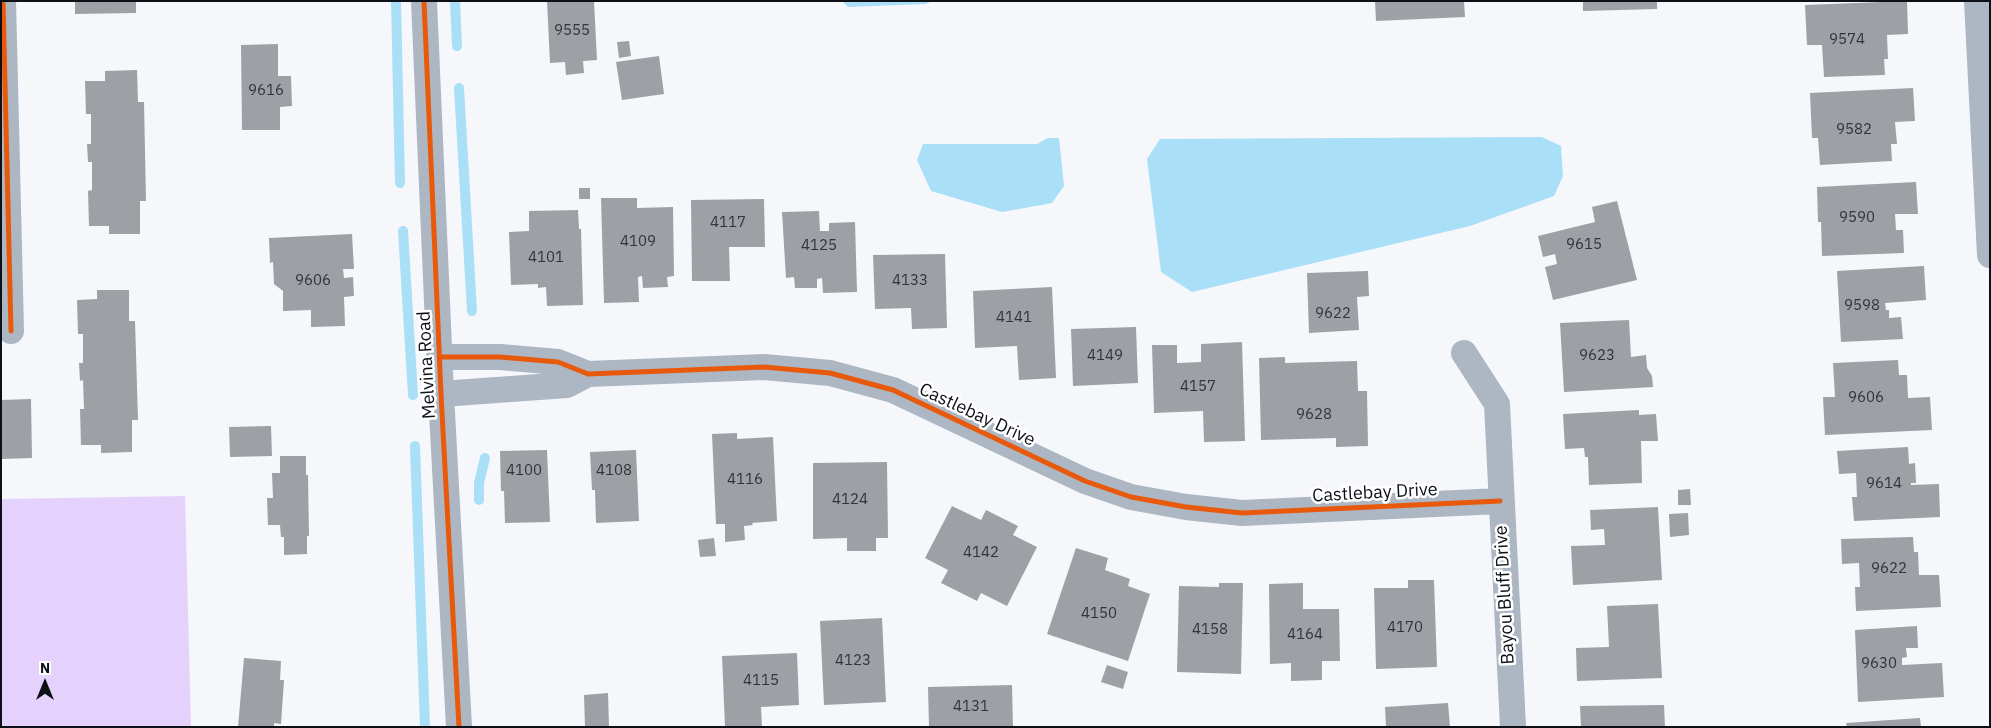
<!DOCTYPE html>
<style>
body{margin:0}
#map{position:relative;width:1991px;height:728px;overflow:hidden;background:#f5f7fb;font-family:"IBM Plex Sans",sans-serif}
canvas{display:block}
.frame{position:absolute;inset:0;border:2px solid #0d1017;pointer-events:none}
.north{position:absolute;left:20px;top:658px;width:50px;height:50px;-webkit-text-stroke:4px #fff;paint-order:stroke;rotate:0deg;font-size:14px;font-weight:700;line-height:20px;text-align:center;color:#0d1017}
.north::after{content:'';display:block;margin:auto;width:18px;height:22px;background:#0d1017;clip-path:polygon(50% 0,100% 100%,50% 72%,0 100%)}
</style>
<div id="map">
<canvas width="1991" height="728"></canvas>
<div class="frame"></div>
<div class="north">N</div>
</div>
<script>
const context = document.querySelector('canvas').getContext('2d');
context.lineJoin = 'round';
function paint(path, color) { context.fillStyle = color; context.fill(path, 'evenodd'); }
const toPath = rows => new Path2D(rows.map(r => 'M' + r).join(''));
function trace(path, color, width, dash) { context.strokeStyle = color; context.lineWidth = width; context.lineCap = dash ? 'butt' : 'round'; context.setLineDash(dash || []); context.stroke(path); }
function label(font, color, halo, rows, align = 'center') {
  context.font = font + ' "IBM Plex Sans",sans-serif'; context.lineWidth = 5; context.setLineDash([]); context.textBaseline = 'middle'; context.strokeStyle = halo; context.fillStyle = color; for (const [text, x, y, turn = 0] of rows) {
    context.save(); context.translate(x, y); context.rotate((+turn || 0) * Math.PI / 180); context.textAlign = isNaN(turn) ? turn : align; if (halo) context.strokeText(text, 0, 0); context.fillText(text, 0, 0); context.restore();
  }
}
paint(toPath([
 [185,496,191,727,1,727,1,499]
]), '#e4d2fd');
paint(toPath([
 [842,1,933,1,925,4,848,7],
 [1542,137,1561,146,1563,176,1554,196,1470,226,1192,292,1161,272,1147,159,1160,139],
 [1048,138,1059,138,1064,186,1052,203,1002,212,931,191,917,160,923,144,1037,144]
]), '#a9dff7');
trace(toPath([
 [396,1,400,183],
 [455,1,457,46],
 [459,88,472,311],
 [403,231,413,395],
 [415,446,425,727],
 [479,500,479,483,485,458]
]), '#a9dff7', 10);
paint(toPath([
 [75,1,136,1,136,13,75,14],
 [547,1,594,1,597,60,583,61,584,73,566,75,565,62,550,63],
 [1375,1,1464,1,1465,17,1376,21],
 [1583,1,1657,1,1657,9,1583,11],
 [1907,1,1908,34,1887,35,1888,59,1884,59,1885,75,1824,77,1822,45,1807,45,1805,5],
 [629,41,631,56,619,58,617,42],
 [278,44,278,76,291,76,292,106,280,107,280,130,242,130,241,45],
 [659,56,664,94,622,100,616,62],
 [137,70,138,102,144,102,146,201,140,201,140,234,109,234,109,226,89,226,88,191,92,190,92,162,88,162,87,144,91,144,91,114,86,114,85,81,105,81,105,71],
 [1913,88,1915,121,1895,122,1897,144,1891,144,1892,161,1820,165,1818,138,1812,138,1810,93],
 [1916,182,1918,214,1895,214,1896,230,1903,230,1904,253,1822,256,1821,222,1818,222,1817,187],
 [579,188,590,188,590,199,579,199],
 [601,198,637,198,637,208,673,207,674,276,667,277,668,287,643,288,642,276,638,277,639,302,604,303],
 [764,199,765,247,729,247,730,281,692,281,691,200],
 [1617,201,1637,280,1553,300,1545,267,1557,264,1555,254,1543,257,1538,236,1595,222,1592,207],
 [578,210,579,229,581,229,583,305,547,306,546,287,538,288,538,284,511,285,509,232,529,231,529,211],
 [819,211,820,231,829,231,829,223,855,222,857,292,823,293,822,278,817,279,817,288,795,288,794,277,786,278,782,212],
 [352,234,354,269,343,269,344,278,353,277,354,296,344,297,345,326,311,327,311,310,283,311,283,291,274,284,273,262,270,263,269,238],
 [945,254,947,328,912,329,911,308,875,309,873,255],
 [1924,266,1926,300,1885,303,1886,310,1889,310,1889,318,1901,317,1903,339,1841,342,1837,271],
 [1368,271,1369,296,1357,297,1359,330,1309,333,1307,273],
 [1052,287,1056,378,1019,380,1017,346,975,348,973,291],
 [97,290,129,290,129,321,135,321,138,420,132,420,132,452,101,453,101,445,81,445,80,409,84,409,83,380,80,381,79,363,83,363,83,334,78,334,77,300,97,299],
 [1629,320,1631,357,1646,355,1647,368,1652,376,1653,387,1564,392,1560,323],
 [1136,327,1138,383,1073,386,1071,329],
 [1242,342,1245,441,1204,442,1203,411,1154,413,1152,345,1177,345,1177,363,1201,362,1201,344],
 [1285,357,1285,363,1357,361,1358,391,1367,391,1368,446,1336,447,1336,438,1261,440,1259,358],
 [1898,360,1899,375,1907,375,1908,398,1930,397,1932,430,1825,435,1823,397,1835,397,1833,363],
 [31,399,32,458,1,459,1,400],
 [1639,410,1639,415,1656,414,1658,441,1641,441,1642,483,1589,485,1588,457,1585,457,1584,448,1565,449,1563,414],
 [271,426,272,456,230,457,229,427],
 [737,433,737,439,773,437,777,521,752,523,753,525,744,526,745,540,725,542,725,524,716,524,712,434],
 [1908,447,1909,464,1915,463,1916,483,1911,483,1911,485,1939,484,1940,517,1854,521,1852,497,1857,497,1856,473,1839,474,1837,451],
 [547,450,550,522,505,523,504,491,501,491,500,451],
 [636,450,639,521,596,523,595,490,592,490,590,452],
 [280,456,306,456,306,475,308,475,309,536,307,536,307,554,284,555,284,537,281,537,280,525,268,525,267,498,273,498,272,473,280,473],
 [887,462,888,538,876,538,876,551,847,551,847,538,813,539,813,463],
 [1690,489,1691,505,1678,505,1678,490],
 [952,506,981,520,986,510,1018,526,1013,535,1037,547,1007,606,981,593,977,601,941,583,948,570,925,558],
 [1658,507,1662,580,1573,585,1571,546,1605,545,1604,529,1591,530,1590,510],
 [1688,513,1689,535,1670,537,1669,514],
 [1913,537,1914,552,1918,552,1919,575,1939,575,1941,607,1856,611,1855,587,1860,587,1859,563,1842,564,1841,539],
 [714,538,716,556,700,557,698,540],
 [1076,548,1108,558,1105,570,1130,579,1128,586,1150,594,1128,661,1047,634],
 [1408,580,1434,580,1437,667,1376,669,1374,588,1408,588],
 [1219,583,1243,583,1241,674,1177,672,1179,586,1219,587],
 [1303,583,1303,609,1339,609,1340,661,1322,661,1322,680,1291,681,1291,663,1270,664,1269,584],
 [1658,604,1662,678,1577,681,1576,648,1609,647,1607,606],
 [882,618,886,702,824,705,820,621],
 [1917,626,1918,648,1906,648,1907,657,1902,658,1902,665,1942,663,1944,697,1858,702,1855,630],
 [797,653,799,705,761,707,762,727,725,727,722,656],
 [244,658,281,661,280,680,284,680,281,724,274,723,274,727,238,727],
 [1107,665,1128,672,1123,689,1101,682],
 [1012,685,1013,727,929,727,928,687],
 [608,693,609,727,585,727,584,695],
 [1448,703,1450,727,1386,727,1385,707],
 [1664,705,1665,727,1581,727,1580,706],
 [1920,718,1921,727,1847,727,1846,723]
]), '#9fa0a5');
trace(toPath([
 [3,1,11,331],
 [424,1,441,394,459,727],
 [1977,1,1990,255],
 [1464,353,1497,404,1513,727],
 [440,357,500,357,558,362,588,374,764,367,830,373,893,390,1085,481,1131,497,1186,507,1242,513,1500,501],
 [441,394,567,385,588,374]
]), '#acb7c3', 26);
trace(toPath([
 [3,1,11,331],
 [424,1,441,394,459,727],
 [440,357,500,357,558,362,588,374,764,367,830,373,893,390,1085,481,1131,497,1186,507,1242,513,1500,501]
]), '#e8590c', 5);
label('15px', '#32343a', null, [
 ["9555",572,31],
 ["9574",1847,40],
 ["9616",266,91],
 ["9582",1854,130],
 ["9590",1857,218],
 ["4117",728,223],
 ["4109",638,242],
 ["9615",1584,245],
 ["4125",819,246],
 ["4101",546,258],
 ["9606",313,281],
 ["4133",910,281],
 ["9598",1862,306],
 ["9622",1333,314],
 ["4141",1014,318],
 ["4149",1105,356],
 ["9623",1597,356],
 ["4157",1198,387],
 ["9606",1866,398],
 ["9628",1314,415],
 ["4100",524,471],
 ["4108",614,471],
 ["4116",745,480],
 ["9614",1884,484],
 ["4124",850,500],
 ["4142",981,553],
 ["9622",1889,569],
 ["4150",1099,614],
 ["4170",1405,628],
 ["4158",1210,630],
 ["4164",1305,635],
 ["4123",853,661],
 ["9630",1879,664],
 ["4115",761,681],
 ["4131",971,707]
]);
label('18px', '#0d1017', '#fff', [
 ["Melvina Road",427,365,-93],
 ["Castlebay Drive",977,415,25],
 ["Castlebay Drive",1375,493,-3],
 ["Bayou Bluff Drive",1505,595,-93]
]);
</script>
